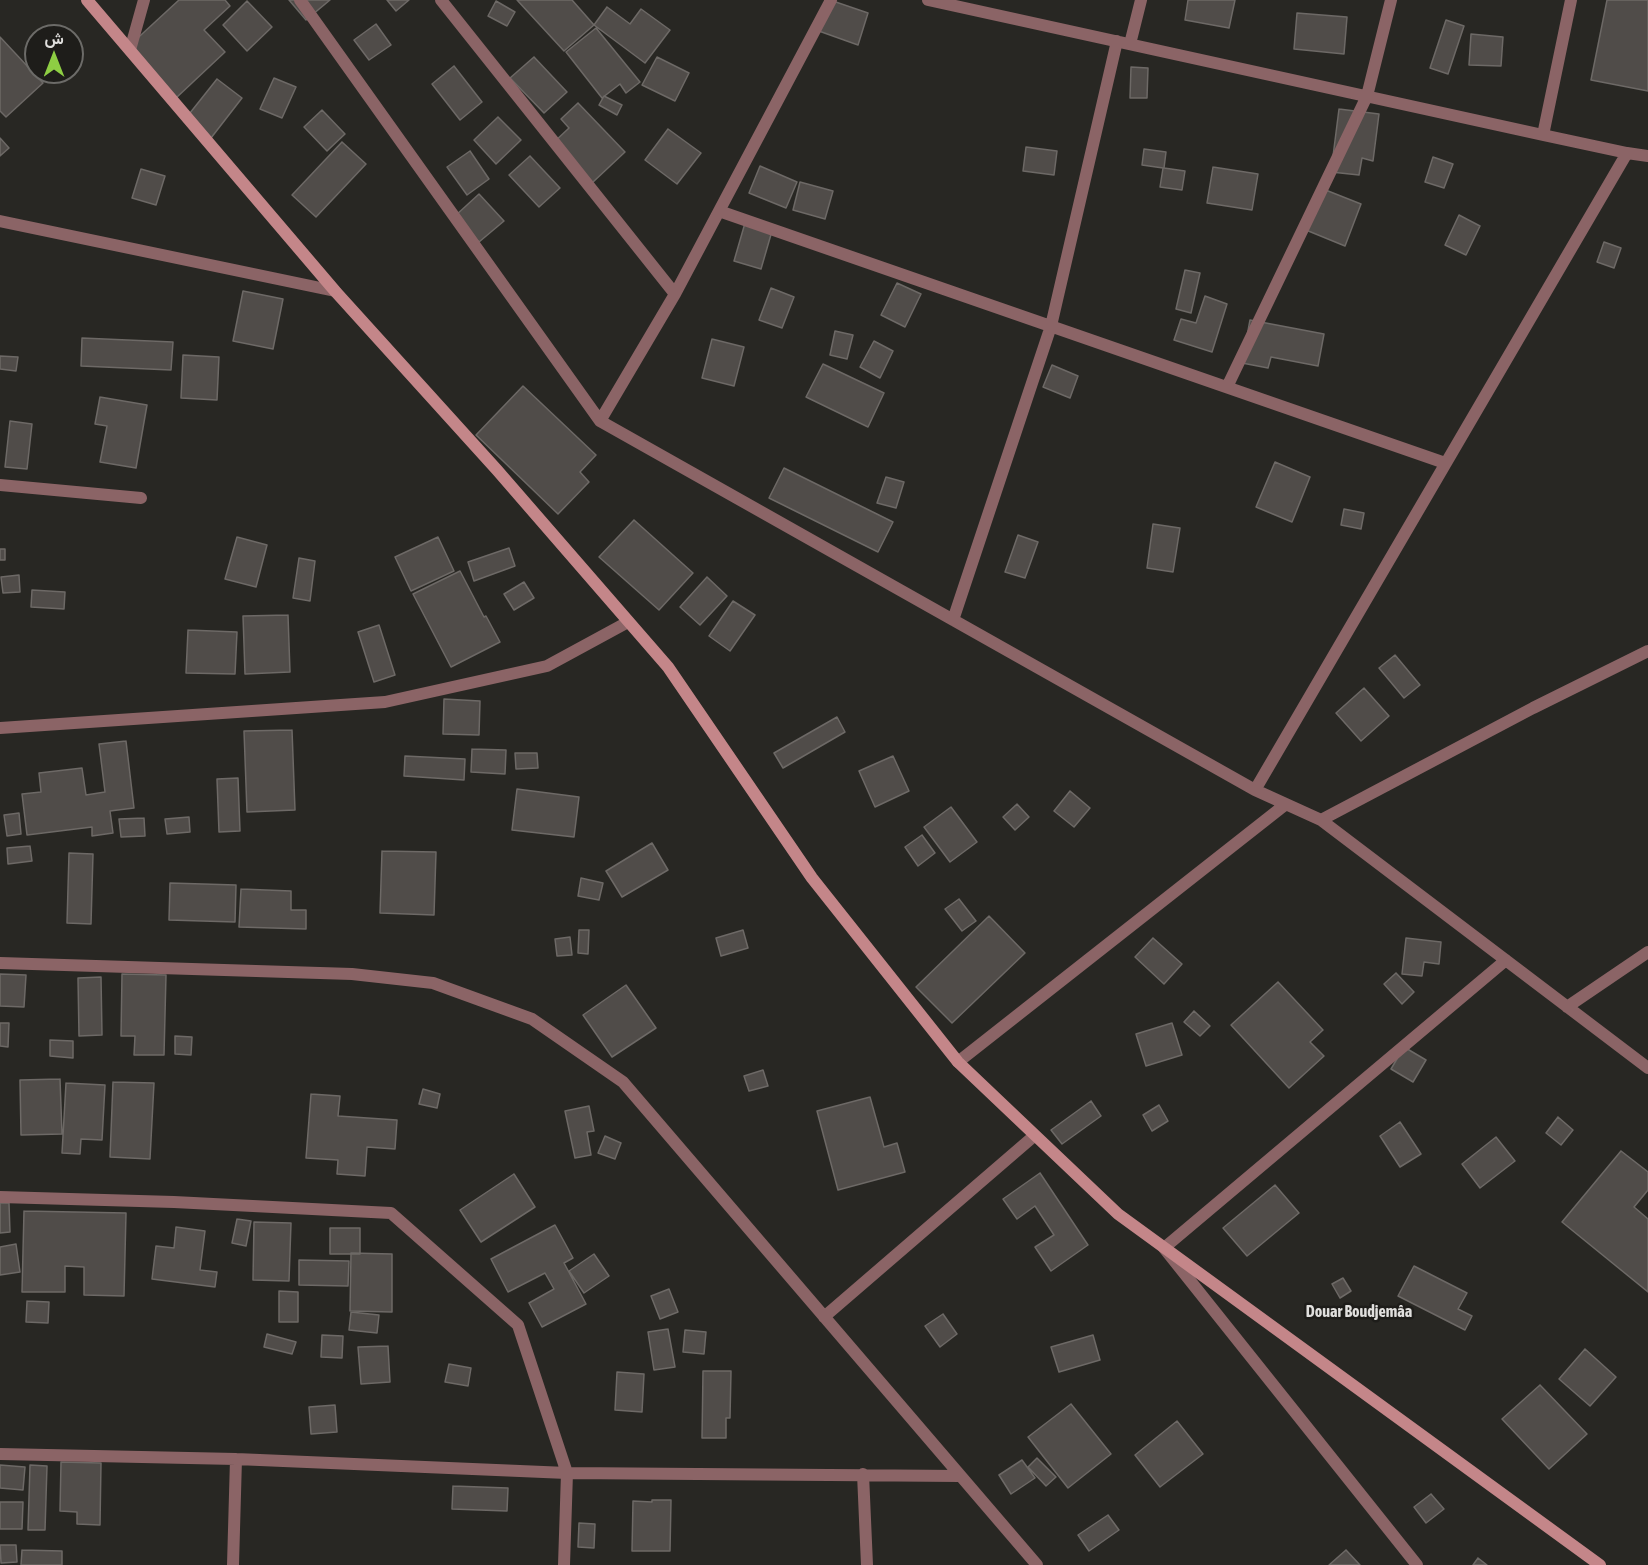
<!DOCTYPE html>
<meta charset="utf-8">
<style>
body{margin:0}
#map{position:relative;width:1648px;height:1565px;overflow:hidden;background:#282723;font-family:"Asap Condensed",Vazirmatn,sans-serif}
canvas{display:block}
.north{position:absolute;left:24px;top:24px;width:60px;height:60px;box-sizing:border-box;background:#1e1d1a;border:2px solid #6c6b68;border-radius:50%;rotate:0deg;font-size:16px;font-weight:700;line-height:24px;text-align:center;color:#e0dfdd}
.north::after{content:'';display:block;margin:auto;width:21px;height:27px;background:#8ece43;clip-path:polygon(50% 0,100% 100%,50% 72%,0 100%)}
</style>
<div id="map">
<canvas width="1648" height="1565"></canvas>
<div class="north">ش</div>
</div>
<script>
const context = document.querySelector('canvas').getContext('2d');
context.lineJoin = 'round';
function paint(path, color) { context.fillStyle = color; context.fill(path, 'evenodd'); }
const toPath = rows => new Path2D(rows.map(r => 'M' + r).join(''));
function trace(path, color, width, dash) { context.strokeStyle = color; context.lineWidth = width; context.lineCap = dash ? 'butt' : 'round'; context.setLineDash(dash || []); context.stroke(path); }
function label(font, color, halo, rows, align = 'center') {
  context.font = font + ' "Asap Condensed",sans-serif'; context.lineWidth = 5; context.setLineDash([]); context.textBaseline = 'middle'; context.strokeStyle = halo; context.fillStyle = color; for (const [text, x, y, turn = 0] of rows) {
    context.save(); context.translate(x, y); context.rotate((+turn || 0) * Math.PI / 180); context.textAlign = isNaN(turn) ? turn : align; if (halo) context.strokeText(text, 0, 0); context.fillText(text, 0, 0); context.restore();
  }
}
const building = toPath([
 [179,0,225,0,230,6,204,30,225,52,176,98,129,46,179,0],
 [289,0,330,0,306,20,289,0],
 [387,0,409,0,396,11,387,0],
 [517,0,572,0,594,25,564,51,517,0],
 [830,0,868,13,858,45,816,30,830,0],
 [1188,0,1235,0,1229,28,1185,20,1188,0],
 [1607,0,1648,0,1648,91,1591,80,1607,0],
 [247,1,272,27,247,51,223,25,247,1],
 [496,1,515,12,507,26,488,16,496,1],
 [607,7,630,24,641,9,670,30,645,63,594,25,607,7],
 [1297,13,1347,17,1344,54,1294,49,1297,13],
 [1446,20,1464,26,1448,74,1430,68,1446,20],
 [376,24,391,45,369,60,354,40,376,24],
 [596,28,640,82,626,93,620,84,602,98,566,52,596,28],
 [1471,34,1503,37,1501,66,1469,65,1471,34],
 [0,37,43,83,6,117,0,111,0,37],
 [534,57,567,92,544,113,510,78,534,57],
 [657,57,689,73,675,101,642,85,657,57],
 [454,66,482,102,460,120,432,84,454,66],
 [1131,67,1148,68,1147,98,1130,98,1131,67],
 [274,78,296,87,282,118,260,109,274,78],
 [217,79,242,98,211,138,186,118,217,79],
 [604,96,622,105,617,115,599,105,604,96],
 [578,103,625,152,592,183,553,143,569,128,561,119,578,103],
 [1339,109,1379,114,1373,161,1362,158,1359,175,1331,172,1339,109],
 [322,110,345,134,327,151,304,127,322,110],
 [498,117,521,140,496,164,474,140,498,117],
 [668,129,701,153,677,184,645,160,668,129],
 [0,138,9,148,0,156,0,138],
 [342,142,366,164,316,217,292,195,342,142],
 [1026,147,1057,151,1054,175,1023,171,1026,147],
 [1144,149,1166,152,1164,168,1185,171,1182,190,1160,187,1163,168,1142,165,1144,149],
 [470,151,489,179,467,195,447,167,470,151],
 [530,156,560,188,539,207,509,175,530,156],
 [1433,157,1453,164,1444,188,1425,182,1433,157],
 [760,166,797,182,786,208,749,193,760,166],
 [1213,167,1258,174,1252,210,1207,203,1213,167],
 [141,169,165,176,156,205,132,198,141,169],
 [800,182,833,191,825,219,793,210,800,182],
 [1318,187,1361,204,1345,246,1301,228,1318,187],
 [479,194,504,221,479,242,455,216,479,194],
 [1459,215,1480,226,1466,255,1445,245,1459,215],
 [745,223,772,231,761,269,734,261,745,223],
 [1604,242,1621,248,1614,268,1597,262,1604,242],
 [1185,270,1200,273,1191,313,1176,309,1185,270],
 [897,283,921,294,905,327,881,315,897,283],
 [771,288,794,297,782,328,759,320,771,288],
 [243,291,283,299,273,349,233,341,243,291],
 [1205,296,1227,304,1212,352,1174,340,1181,319,1196,323,1205,296],
 [1250,320,1324,334,1318,366,1271,357,1268,368,1242,363,1250,320],
 [835,331,853,335,847,359,830,355,835,331],
 [82,338,173,342,171,370,81,366,82,338],
 [712,339,744,347,734,386,702,378,712,339],
 [874,341,893,351,880,378,860,367,874,341],
 [183,355,219,357,217,400,181,398,183,355],
 [0,356,18,357,16,371,0,369,0,356],
 [823,364,884,393,868,427,806,397,823,364],
 [1052,365,1078,376,1070,398,1043,387,1052,365],
 [523,386,596,455,580,472,589,482,558,514,476,435,523,386],
 [100,397,147,405,136,468,100,462,107,426,95,424,100,397],
 [10,421,32,424,27,469,5,467,10,421],
 [1275,462,1310,477,1292,522,1256,507,1275,462],
 [784,468,893,522,878,552,769,498,784,468],
 [886,477,904,482,896,508,877,503,886,477],
 [1344,509,1364,513,1361,529,1341,525,1344,509],
 [634,520,693,573,659,610,599,557,634,520],
 [1153,524,1180,528,1173,572,1147,568,1153,524],
 [1018,535,1038,542,1025,578,1005,572,1018,535],
 [237,537,267,545,256,587,225,579,237,537],
 [438,537,454,571,411,591,395,557,438,537],
 [509,548,515,566,474,581,468,562,509,548],
 [0,549,5,549,5,560,0,560,0,549],
 [299,558,315,561,310,601,293,598,299,558],
 [460,571,484,617,486,616,500,642,451,667,413,594,460,571],
 [19,575,20,592,3,593,1,577,19,575],
 [707,577,727,596,700,625,680,607,707,577],
 [524,582,534,598,514,610,504,594,524,582],
 [32,590,65,592,64,609,31,607,32,590],
 [733,601,755,615,730,651,709,636,733,601],
 [288,615,290,672,245,674,243,616,288,615],
 [379,625,395,675,374,682,358,632,379,625],
 [188,630,237,632,235,674,186,673,188,630],
 [1395,655,1420,685,1404,698,1379,668,1395,655],
 [1364,688,1389,716,1361,741,1336,713,1364,688],
 [444,699,480,701,479,735,443,734,444,699],
 [837,717,845,732,783,768,774,753,837,717],
 [292,730,295,810,247,812,244,731,292,730],
 [126,741,134,808,110,811,113,833,92,836,92,827,27,835,22,794,41,792,39,773,82,768,86,795,105,792,99,744,126,741],
 [472,749,506,750,505,774,471,772,472,749],
 [515,753,537,753,538,768,516,769,515,753],
 [405,756,465,759,464,780,404,776,405,756],
 [893,756,909,791,875,807,859,771,893,756],
 [238,778,240,831,219,832,217,779,238,778],
 [517,789,579,797,574,837,512,830,517,789],
 [1070,791,1090,808,1074,827,1054,811,1070,791],
 [1017,804,1029,817,1015,830,1003,817,1017,804],
 [951,807,977,842,950,862,924,827,951,807],
 [19,813,21,834,7,836,4,815,19,813],
 [189,817,190,832,167,834,165,819,189,817],
 [144,818,145,836,121,837,119,819,144,818],
 [922,835,935,853,918,866,905,847,922,835],
 [652,843,668,870,622,897,606,871,652,843],
 [30,846,32,861,8,864,7,848,30,846],
 [382,851,436,852,434,915,380,913,382,851],
 [69,853,93,854,91,924,67,923,69,853],
 [581,878,603,883,599,900,578,896,581,878],
 [170,883,236,885,235,922,169,920,170,883],
 [241,889,291,891,291,910,306,910,306,929,239,927,241,889],
 [959,899,976,921,962,931,945,909,959,899],
 [989,916,1025,953,952,1023,916,987,989,916],
 [579,930,589,930,588,954,578,953,579,930],
 [743,930,748,948,721,956,716,938,743,930],
 [570,937,572,955,557,956,555,939,570,937],
 [1153,938,1182,964,1164,984,1135,957,1153,938],
 [1406,938,1441,942,1439,964,1424,962,1422,976,1402,974,1406,938],
 [1396,973,1414,992,1402,1004,1384,984,1396,973],
 [0,974,26,975,24,1007,0,1006,0,974],
 [122,974,166,975,164,1055,134,1055,135,1036,121,1036,122,974],
 [101,977,102,1035,79,1036,78,978,101,977],
 [1278,982,1323,1030,1310,1042,1324,1056,1289,1088,1231,1025,1278,982],
 [626,985,656,1028,612,1057,583,1015,626,985],
 [1194,1011,1210,1026,1200,1036,1184,1022,1194,1011],
 [0,1023,9,1023,8,1047,0,1046,0,1023],
 [1172,1023,1182,1055,1146,1066,1136,1034,1172,1023],
 [175,1036,192,1037,191,1055,175,1054,175,1036],
 [50,1040,73,1041,73,1058,50,1056,50,1040],
 [1404,1047,1426,1060,1413,1082,1391,1069,1404,1047],
 [763,1070,768,1086,749,1091,744,1076,763,1070],
 [60,1079,62,1134,21,1135,20,1080,60,1079],
 [113,1082,154,1083,150,1159,110,1157,113,1082],
 [66,1083,105,1085,102,1140,81,1139,80,1154,62,1153,66,1083],
 [423,1089,440,1094,437,1108,419,1104,423,1089],
 [311,1094,340,1096,338,1116,397,1120,395,1149,367,1147,365,1176,337,1174,338,1160,306,1158,311,1094],
 [870,1097,884,1147,897,1143,905,1172,838,1190,817,1111,870,1097],
 [1091,1101,1101,1116,1062,1144,1051,1130,1091,1101],
 [1159,1105,1168,1121,1152,1131,1143,1115,1159,1105],
 [589,1106,594,1131,587,1132,591,1155,575,1158,565,1111,589,1106],
 [1558,1117,1573,1130,1561,1145,1546,1133,1558,1117],
 [1400,1122,1421,1154,1400,1167,1380,1136,1400,1122],
 [605,1136,621,1143,615,1159,598,1153,605,1136],
 [1496,1137,1515,1161,1480,1188,1462,1164,1496,1137],
 [1621,1151,1648,1172,1648,1190,1634,1207,1648,1219,1648,1292,1562,1222,1621,1151],
 [1040,1173,1088,1245,1051,1271,1035,1247,1054,1235,1035,1206,1017,1219,1003,1199,1040,1173],
 [514,1174,535,1207,481,1242,460,1210,514,1174],
 [1275,1185,1299,1213,1247,1256,1223,1228,1275,1185],
 [0,1203,9,1203,10,1232,0,1233,0,1203],
 [24,1211,126,1213,124,1296,84,1295,84,1267,65,1266,65,1292,22,1292,24,1211],
 [237,1219,251,1221,246,1246,232,1243,237,1219],
 [254,1222,291,1223,289,1281,253,1280,254,1222],
 [555,1225,573,1258,564,1263,586,1304,542,1327,529,1303,554,1289,545,1273,508,1292,491,1259,555,1225],
 [176,1227,205,1231,200,1270,217,1272,215,1287,152,1279,156,1246,174,1248,176,1227],
 [330,1228,360,1228,360,1254,330,1254,330,1228],
 [16,1244,20,1272,0,1275,0,1247,16,1244],
 [351,1253,392,1254,392,1312,350,1311,351,1253],
 [594,1254,609,1276,584,1293,569,1271,594,1254],
 [299,1260,349,1261,348,1286,299,1285,299,1260],
 [1414,1266,1467,1293,1458,1309,1472,1316,1465,1330,1398,1296,1414,1266],
 [1343,1278,1351,1291,1340,1298,1332,1284,1343,1278],
 [669,1289,678,1312,660,1319,651,1296,669,1289],
 [279,1291,298,1292,298,1322,279,1322,279,1291],
 [27,1301,49,1302,48,1323,26,1322,27,1301],
 [351,1312,379,1315,377,1333,349,1330,351,1312],
 [943,1314,957,1334,940,1347,925,1326,943,1314],
 [668,1329,675,1367,654,1370,648,1332,668,1329],
 [685,1330,706,1332,704,1354,683,1352,685,1330],
 [267,1334,296,1342,292,1354,264,1347,267,1334],
 [322,1335,343,1336,342,1358,321,1357,322,1335],
 [1093,1335,1100,1360,1059,1372,1051,1347,1093,1335],
 [388,1346,390,1382,361,1384,358,1347,388,1346],
 [1585,1349,1616,1377,1590,1406,1559,1379,1585,1349],
 [449,1364,471,1368,468,1386,445,1382,449,1364],
 [703,1371,731,1371,730,1418,726,1418,726,1438,702,1438,703,1371],
 [617,1372,644,1374,642,1412,615,1410,617,1372],
 [1540,1385,1587,1434,1549,1469,1502,1419,1540,1385],
 [1071,1404,1111,1454,1068,1488,1028,1437,1071,1404],
 [335,1405,337,1432,311,1434,309,1407,335,1405],
 [1177,1421,1203,1454,1160,1487,1135,1455,1177,1421],
 [1037,1458,1056,1477,1046,1486,1028,1467,1037,1458],
 [1022,1460,1035,1478,1011,1494,999,1475,1022,1460],
 [61,1462,101,1463,100,1525,77,1524,77,1512,60,1511,61,1462],
 [0,1465,25,1467,23,1490,0,1488,0,1465],
 [30,1465,47,1466,45,1530,28,1530,30,1465],
 [453,1486,508,1488,507,1511,452,1509,453,1486],
 [1431,1494,1444,1509,1426,1523,1414,1507,1431,1494],
 [652,1500,671,1500,670,1551,632,1551,633,1501,652,1502,652,1500],
 [0,1502,23,1502,22,1529,0,1529,0,1502],
 [1108,1515,1119,1530,1089,1551,1078,1535,1108,1515],
 [579,1523,595,1524,594,1548,578,1547,579,1523],
 [0,1545,16,1545,17,1562,1,1563,0,1545],
 [22,1550,62,1551,62,1565,21,1565,22,1550],
 [1346,1550,1360,1565,1329,1565,1346,1550],
 [1478,1558,1487,1565,1473,1565,1478,1558]
]);
paint(building, '#504c49');
trace(building, '#6d6966', 1.5);
trace(toPath([
 [300,0,600,421,1255,790,1321,820,1648,1068],
 [441,0,675,294],
 [928,0,1543,135,1627,153,1648,156],
 [1130,44,1141,0],
 [130,50,144,0],
 [1543,135,1571,0],
 [719,211,1445,463],
 [0,221,335,291],
 [1227,387,1367,96,1391,0],
 [600,421,675,294,831,0],
 [0,485,141,498],
 [953,620,1051,326,1117,41],
 [0,728,385,702,547,666,628,622],
 [1255,790,1627,153],
 [1321,820,1533,708,1648,651],
 [0,963,352,974,433,983,532,1019,623,1082,1037,1565],
 [1567,1007,1648,952],
 [958,1062,1286,804],
 [0,1197,174,1202,391,1213,518,1325,567,1473,564,1565],
 [824,1317,1034,1136],
 [0,1454,236,1459,567,1473,960,1476],
 [863,1474,867,1565],
 [233,1565,236,1459],
 [1417,1565,1164,1248,1506,960]
]), '#8b6466', 12);
trace(toPath([
 [87,0,335,291,497,470,668,667,812,878,958,1062,1118,1214,1600,1565]
]), '#c48689', 12);
label('bold 16px', '#e0dfdd', '#1e1d1a', [
 ["Douar Boudjemâa",1359,1312]
]);
</script>
